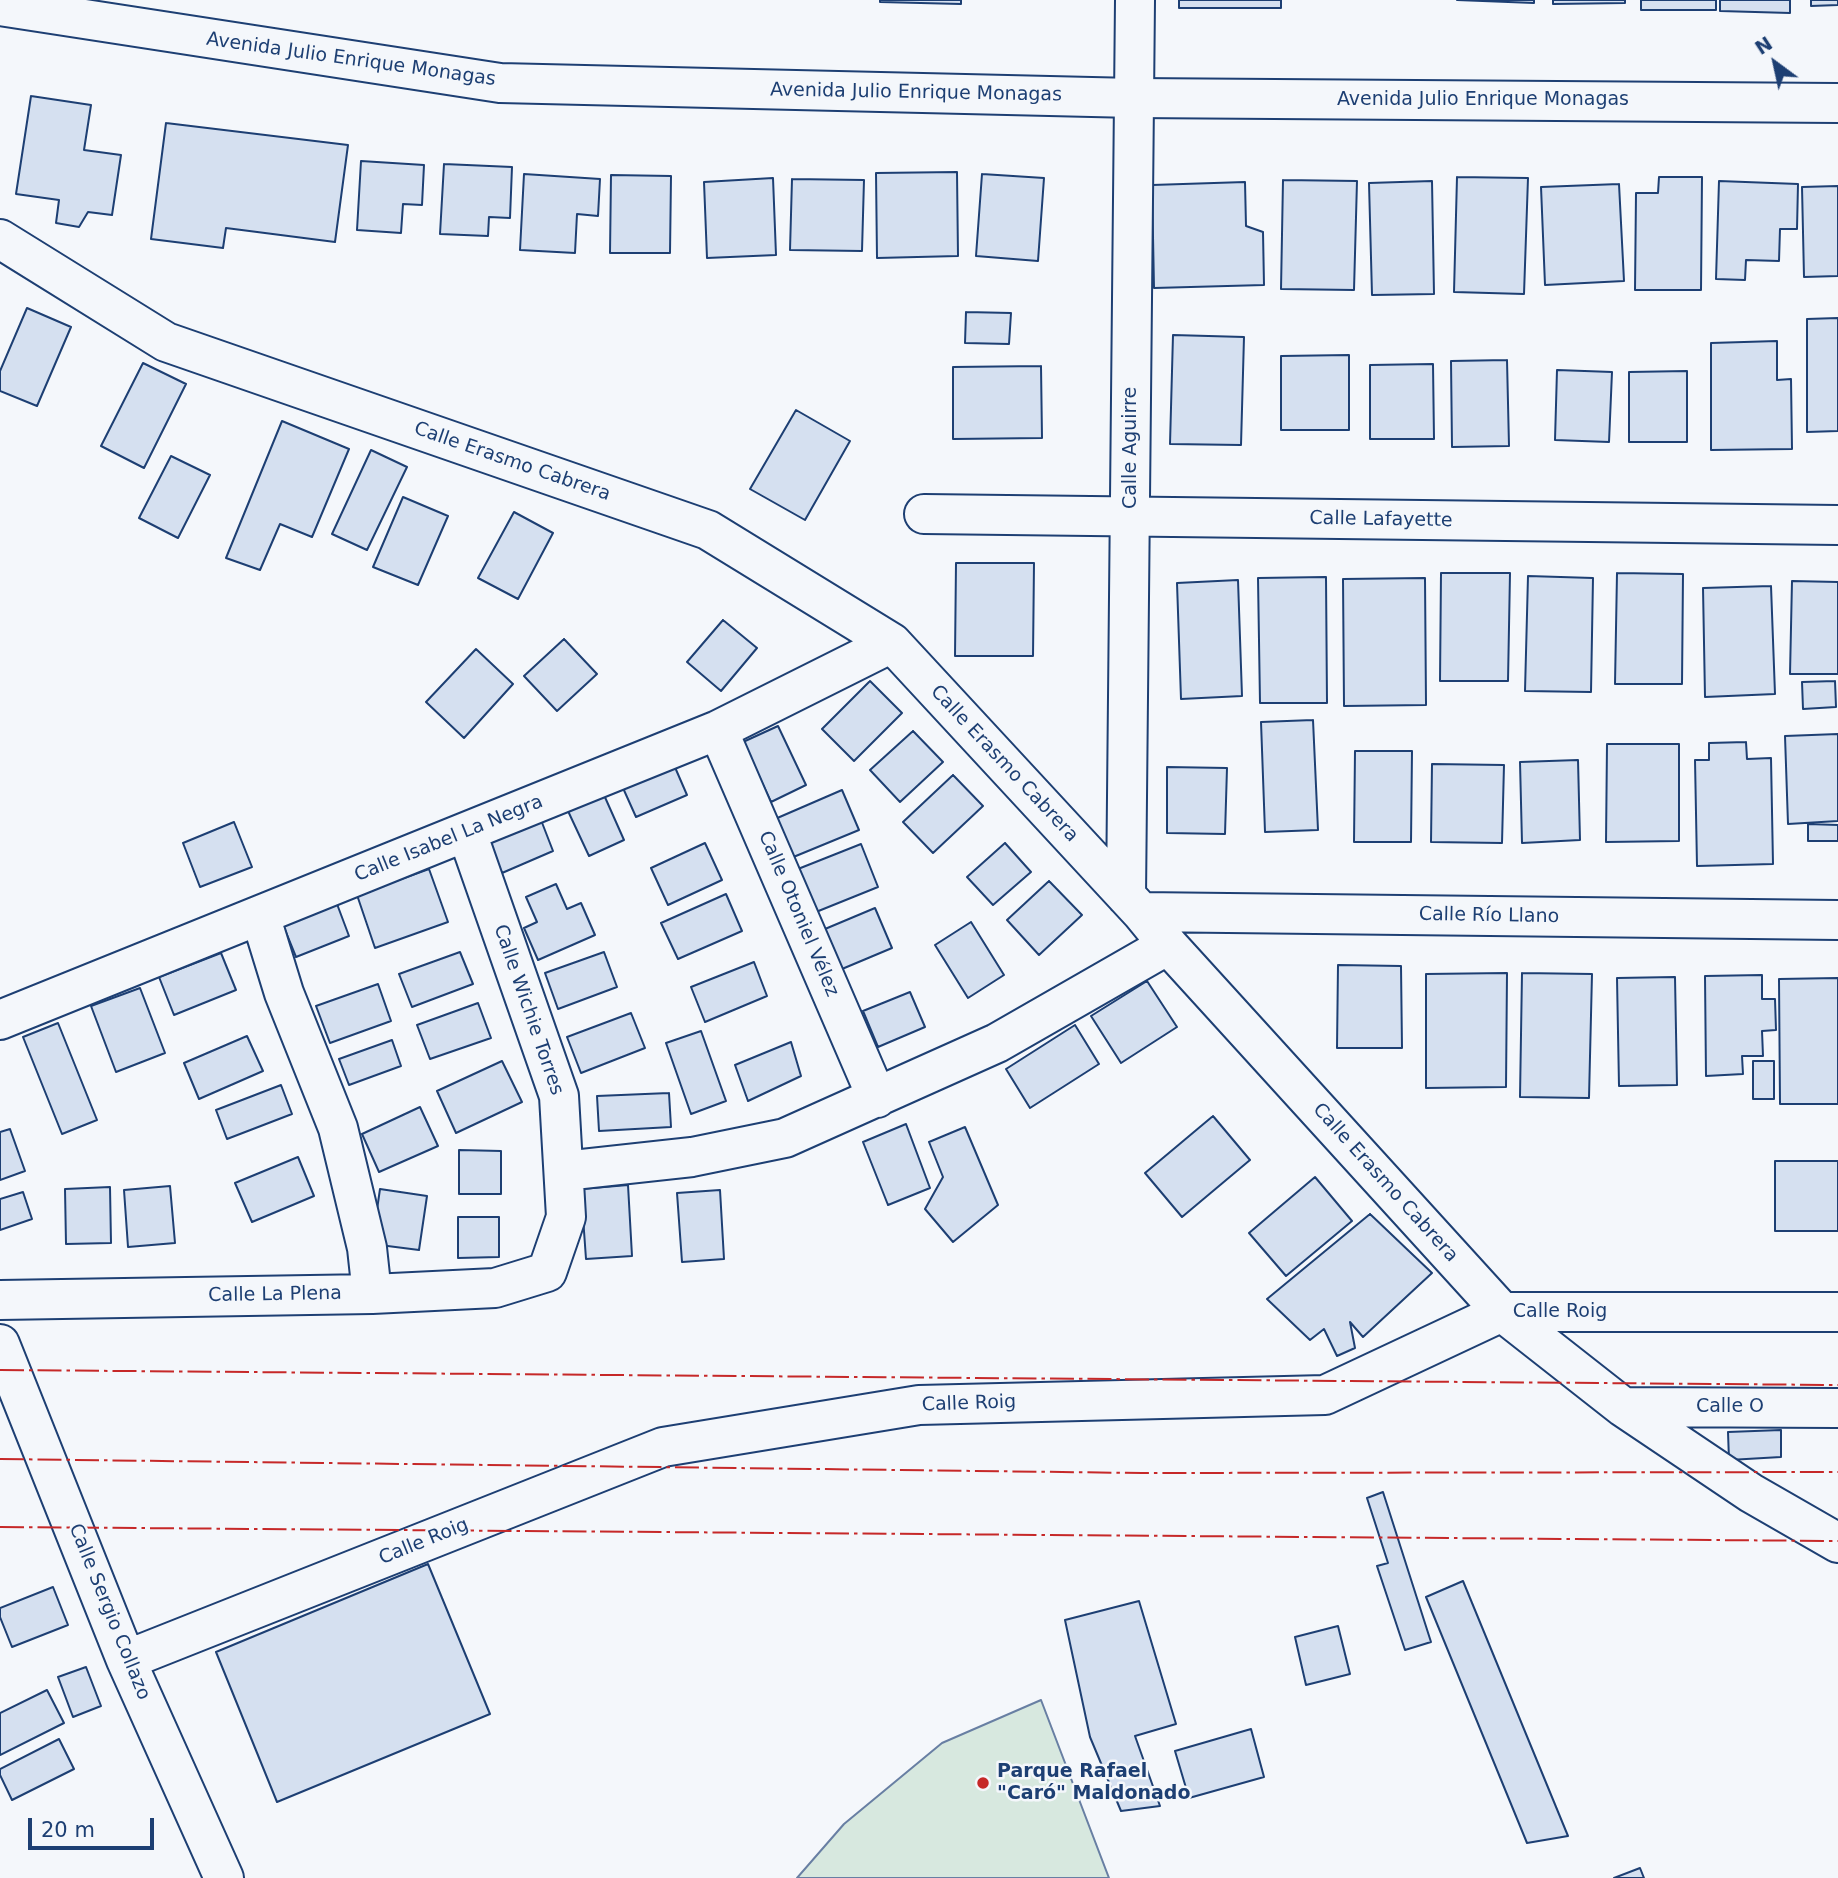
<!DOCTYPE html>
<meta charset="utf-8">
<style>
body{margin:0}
#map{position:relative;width:1838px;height:1878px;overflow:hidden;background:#f4f7fb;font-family:"DejaVu Sans",sans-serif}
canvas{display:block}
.north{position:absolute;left:1740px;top:28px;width:70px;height:70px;-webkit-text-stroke:5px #f4f7fb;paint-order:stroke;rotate:327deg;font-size:19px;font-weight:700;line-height:28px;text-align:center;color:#1d3f73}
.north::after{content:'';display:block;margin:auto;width:24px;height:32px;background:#1d3f73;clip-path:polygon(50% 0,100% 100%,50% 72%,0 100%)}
.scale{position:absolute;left:28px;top:1818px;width:126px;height:32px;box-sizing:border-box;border:4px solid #1d3f73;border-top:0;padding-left:9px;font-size:21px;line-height:24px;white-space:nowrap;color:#1d3f73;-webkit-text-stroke:5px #f4f7fb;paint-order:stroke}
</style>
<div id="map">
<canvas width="1838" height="1878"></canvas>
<div class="north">N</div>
<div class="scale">20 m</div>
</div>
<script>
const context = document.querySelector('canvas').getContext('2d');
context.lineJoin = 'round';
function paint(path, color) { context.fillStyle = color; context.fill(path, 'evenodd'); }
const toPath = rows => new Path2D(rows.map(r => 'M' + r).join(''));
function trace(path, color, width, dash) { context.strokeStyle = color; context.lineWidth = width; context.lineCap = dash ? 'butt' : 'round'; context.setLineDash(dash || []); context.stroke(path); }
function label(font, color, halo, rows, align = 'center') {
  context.font = font + ' "DejaVu Sans",sans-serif'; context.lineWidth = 5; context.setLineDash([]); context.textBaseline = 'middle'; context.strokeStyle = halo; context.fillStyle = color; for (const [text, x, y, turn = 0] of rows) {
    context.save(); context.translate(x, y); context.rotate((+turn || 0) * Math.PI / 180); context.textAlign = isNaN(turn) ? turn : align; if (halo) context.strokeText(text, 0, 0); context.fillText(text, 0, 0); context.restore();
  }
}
const green = toPath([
 [1041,1700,1109,1878,797,1878,844,1824,942,1743,1041,1700]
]);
paint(green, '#d7e8df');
trace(green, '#687fa3', 2);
const building = toPath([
 [880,0,961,0,961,4,880,2,880,0],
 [1179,0,1281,0,1281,8,1179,8,1179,0],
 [1457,0,1534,0,1534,3,1457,0],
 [1553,0,1625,0,1625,3,1553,4,1553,0],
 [1641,0,1716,0,1716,10,1641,10,1641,0],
 [1720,0,1790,0,1790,13,1720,11,1720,0],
 [1811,0,1838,0,1838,5,1811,6,1811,0],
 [31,96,91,105,84,150,121,155,112,215,88,212,79,227,56,223,59,200,16,194,31,96],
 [166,123,348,145,335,242,226,228,223,248,151,239,166,123],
 [361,161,424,165,422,205,403,204,401,233,357,230,361,161],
 [444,164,512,167,510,218,489,217,488,236,440,234,444,164],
 [957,172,958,256,877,258,876,173,957,172],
 [524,174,600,179,598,216,577,214,575,253,520,250,524,174],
 [982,174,1044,178,1038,261,976,256,982,174],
 [611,175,671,176,670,253,610,253,611,175],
 [1457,177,1528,178,1524,294,1454,292,1457,177],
 [1659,177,1702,177,1701,290,1635,290,1636,193,1658,193,1659,177],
 [773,178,776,255,707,258,704,182,773,178],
 [792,179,864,180,862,251,790,250,792,179],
 [1283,180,1357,181,1354,290,1281,289,1283,180],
 [1432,181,1434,294,1372,295,1369,183,1432,181],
 [1719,181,1798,184,1797,229,1780,229,1779,261,1746,260,1745,280,1716,279,1719,181],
 [1245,182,1246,226,1263,232,1264,285,1154,288,1152,185,1245,182],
 [1619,184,1624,281,1545,285,1541,187,1619,184],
 [1838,186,1838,276,1804,277,1802,187,1838,186],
 [27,308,71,327,37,406,0,391,0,371,27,308],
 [966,312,1011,313,1009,344,965,343,966,312],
 [1838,318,1838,431,1807,432,1807,319,1838,318],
 [1173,335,1244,337,1241,445,1170,444,1173,335],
 [1777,341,1777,380,1791,379,1792,449,1711,450,1711,343,1777,341],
 [1349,355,1349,430,1281,430,1281,356,1349,355],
 [1507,360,1509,446,1452,447,1451,361,1507,360],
 [143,363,186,384,144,468,101,446,143,363],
 [1433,364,1434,439,1370,439,1370,365,1433,364],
 [1041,366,1042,438,953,439,953,367,1041,366],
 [1557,370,1612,372,1609,442,1555,440,1557,370],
 [1687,371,1687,442,1629,442,1629,372,1687,371],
 [796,410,850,441,805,520,750,489,796,410],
 [282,421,349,449,312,537,280,524,260,570,226,558,282,421],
 [371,450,407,467,367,550,332,534,371,450],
 [171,456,210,475,178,538,139,518,171,456],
 [403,497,448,516,418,585,373,567,403,497],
 [514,512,553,533,518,599,478,578,514,512],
 [956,563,1034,563,1033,656,955,656,956,563],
 [1441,573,1510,573,1508,681,1440,681,1441,573],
 [1617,573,1683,574,1682,684,1615,684,1617,573],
 [1528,576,1593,578,1591,692,1525,691,1528,576],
 [1326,577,1327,703,1260,703,1258,578,1326,577],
 [1425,578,1426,705,1344,706,1343,579,1425,578],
 [1238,580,1242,696,1181,699,1177,583,1238,580],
 [1792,581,1838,582,1838,674,1790,674,1792,581],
 [1771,586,1775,694,1705,697,1703,588,1771,586],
 [723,620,757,648,721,691,687,662,723,620],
 [564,639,597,674,557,711,524,676,564,639],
 [476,649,513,684,464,738,426,702,476,649],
 [870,681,902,713,854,761,822,729,870,681],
 [1835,681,1836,707,1803,709,1802,682,1835,681],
 [1313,720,1318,830,1265,832,1261,722,1313,720],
 [778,726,806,785,771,802,743,742,778,726],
 [913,731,943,762,900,802,870,770,913,731],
 [1838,734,1838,821,1788,824,1785,736,1838,734],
 [1746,742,1747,759,1771,758,1773,864,1697,866,1695,760,1709,760,1709,743,1746,742],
 [1607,744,1679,744,1679,841,1606,842,1607,744],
 [1355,751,1412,751,1411,842,1354,842,1355,751],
 [1578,760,1580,840,1522,843,1520,762,1578,760],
 [1432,764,1504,765,1502,843,1431,842,1432,764],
 [674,765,687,795,636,817,623,788,674,765],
 [1167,767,1227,768,1225,834,1167,833,1167,767],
 [953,775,983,806,933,853,903,822,953,775],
 [842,790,859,830,791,858,775,819,842,790],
 [604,795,624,840,589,856,568,811,604,795],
 [541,820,553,851,502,873,488,843,541,820],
 [234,822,252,867,200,887,183,843,234,822],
 [1808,824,1838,825,1838,841,1808,841,1808,824],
 [705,843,722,880,668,905,651,868,705,843],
 [1005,843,1031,872,993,905,967,877,1005,843],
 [861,844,878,887,816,912,798,869,861,844],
 [429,869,448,922,375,948,357,895,429,869],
 [1049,881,1082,915,1039,955,1007,920,1049,881],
 [556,884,567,909,581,903,595,935,538,960,524,928,537,922,526,897,556,884],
 [726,894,742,931,678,959,661,923,726,894],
 [337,904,349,936,296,957,283,925,337,904],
 [875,908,892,948,842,969,825,929,875,908],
 [971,922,1004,975,968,998,935,945,971,922],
 [460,952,473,984,412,1007,399,974,460,952],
 [604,952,617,987,558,1009,545,973,604,952],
 [221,953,236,990,174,1015,159,977,221,953],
 [754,962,767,996,705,1022,691,987,754,962],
 [1338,965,1401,966,1402,1048,1337,1048,1338,965],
 [1507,973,1506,1087,1426,1088,1426,974,1507,973],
 [1522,973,1592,974,1589,1098,1520,1097,1522,973],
 [1762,975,1762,999,1775,999,1776,1030,1762,1031,1763,1056,1742,1056,1743,1074,1706,1076,1705,976,1762,975],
 [1675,977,1677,1085,1619,1086,1617,978,1675,977],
 [1838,978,1838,1104,1780,1104,1779,979,1838,978],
 [1147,981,1177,1027,1121,1063,1091,1016,1147,981],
 [378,984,391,1021,330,1043,316,1006,378,984],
 [140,988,165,1053,116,1072,91,1006,140,988],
 [910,992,925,1027,878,1047,863,1011,910,992],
 [478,1003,491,1038,430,1059,417,1025,478,1003],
 [631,1013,645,1048,581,1073,567,1037,631,1013],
 [58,1023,97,1120,62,1134,23,1037,58,1023],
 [1075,1025,1099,1064,1030,1108,1006,1069,1075,1025],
 [701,1031,726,1101,691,1114,666,1043,701,1031],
 [247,1036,263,1071,199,1099,184,1063,247,1036],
 [392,1040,401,1066,349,1085,339,1059,392,1040],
 [791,1042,801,1076,748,1101,735,1065,791,1042],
 [502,1061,522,1102,456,1133,437,1091,502,1061],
 [1753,1061,1774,1061,1774,1099,1753,1099,1753,1061],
 [281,1085,292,1114,227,1139,216,1110,281,1085],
 [669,1093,671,1127,599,1131,597,1096,669,1093],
 [420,1107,438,1146,379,1172,362,1134,420,1107],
 [1213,1116,1250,1160,1182,1217,1145,1173,1213,1116],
 [906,1124,930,1188,888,1205,863,1142,906,1124],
 [965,1127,998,1205,953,1242,925,1209,943,1177,929,1142,965,1127],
 [10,1129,25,1171,0,1180,0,1132,10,1129],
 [459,1150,501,1151,501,1194,459,1194,459,1150],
 [298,1157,314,1196,252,1222,235,1183,298,1157],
 [1775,1161,1838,1161,1838,1231,1775,1231,1775,1161],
 [1315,1177,1352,1221,1286,1276,1249,1233,1315,1177],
 [628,1185,632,1256,586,1259,581,1189,628,1185],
 [170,1186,175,1243,128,1247,124,1190,170,1186],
 [110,1187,111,1243,66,1244,65,1189,110,1187],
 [380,1189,427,1196,419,1250,372,1244,380,1189],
 [720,1190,724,1259,682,1262,677,1193,720,1190],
 [23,1192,32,1219,0,1230,0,1199,23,1192],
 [1370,1214,1432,1273,1363,1337,1350,1322,1355,1348,1337,1356,1324,1329,1310,1340,1267,1299,1370,1214],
 [458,1217,499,1217,499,1257,458,1258,458,1217],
 [1781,1430,1781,1457,1729,1460,1728,1432,1781,1430],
 [1383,1492,1431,1642,1405,1650,1377,1566,1388,1563,1367,1498,1383,1492],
 [428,1564,490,1714,277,1802,216,1652,428,1564],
 [1463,1581,1568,1836,1527,1843,1426,1597,1463,1581],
 [53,1587,68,1625,12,1647,0,1617,0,1608,53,1587],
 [1139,1601,1176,1724,1135,1736,1160,1806,1121,1811,1090,1737,1065,1620,1139,1601],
 [1338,1626,1350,1674,1306,1685,1295,1637,1338,1626],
 [86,1667,101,1706,73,1717,58,1677,86,1667],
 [47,1690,64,1723,0,1755,0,1713,47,1690],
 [1251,1729,1264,1777,1189,1798,1175,1751,1251,1729],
 [59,1739,74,1769,12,1800,0,1775,0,1769,59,1739],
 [1640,1868,1644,1878,1614,1878,1640,1868]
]);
paint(building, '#d5e0f0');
trace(building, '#1d3f73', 2);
const minor = toPath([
 [0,239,166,342,708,530,892,643,1141,912,1168,945,1502,1312,1623,1407,1751,1493,1838,1543],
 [924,514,1838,525],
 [718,730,877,1098],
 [1126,896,1135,0],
 [1141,912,1838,920],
 [260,915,284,993,338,1128,367,1248,372,1294],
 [0,1020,718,730,892,643],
 [564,1171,692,1157,785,1138,997,1043,1168,945],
 [0,1300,372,1294,495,1288,547,1272,566,1217,559,1096,467,833],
 [0,1344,126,1660,224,1878],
 [1623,1407,1838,1408],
 [126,1660,663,1447,919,1405,1325,1395,1502,1312,1838,1312]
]);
const major = toPath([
 [0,6,500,83,1134,98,1838,103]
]);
trace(minor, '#1d3f73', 42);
trace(major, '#1d3f73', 42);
trace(minor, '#f4f7fb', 38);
trace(major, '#f4f7fb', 38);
trace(toPath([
 [0,1370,1838,1385],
 [0,1459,1142,1473,1838,1472],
 [0,1527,1838,1541]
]), '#c62828', 2, [24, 5, 3.5, 5]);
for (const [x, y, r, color] of [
 [983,1783,7,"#c62828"]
]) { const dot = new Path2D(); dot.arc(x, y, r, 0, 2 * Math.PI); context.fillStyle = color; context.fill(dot); trace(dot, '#f4f7fb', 2.5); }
label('19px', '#1d3f73', '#f4f7fb', [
 ["Avenida Julio Enrique Monagas",351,60,8],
 ["Avenida Julio Enrique Monagas",916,93,1],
 ["Avenida Julio Enrique Monagas",1483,100],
 ["Calle Aguirre",1131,448,-90],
 ["Calle Erasmo Cabrera",512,462,19],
 ["Calle Lafayette",1381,520,1],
 ["Calle Erasmo Cabrera",1004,764,47],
 ["Calle Isabel La Negra",449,839,-22],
 ["Calle Otoniel Vélez",798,914,67],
 ["Calle Río Llano",1489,916,1],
 ["Calle Wichie Torres",528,1010,71],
 ["Calle Erasmo Cabrera",1385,1183,48],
 ["Calle La Plena",275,1295,-1],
 ["Calle Roig",1560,1312],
 ["Calle Roig",969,1404,-2],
 ["Calle O",1730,1407],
 ["Calle Roig",424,1542,-22],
 ["Calle Sergio Collazo",109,1612,68]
]);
label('bold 19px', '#1d3f73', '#f4f7fb', [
 ["Parque Rafael",997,1772],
 ["\"Caró\" Maldonado",997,1794]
], 'left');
</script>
